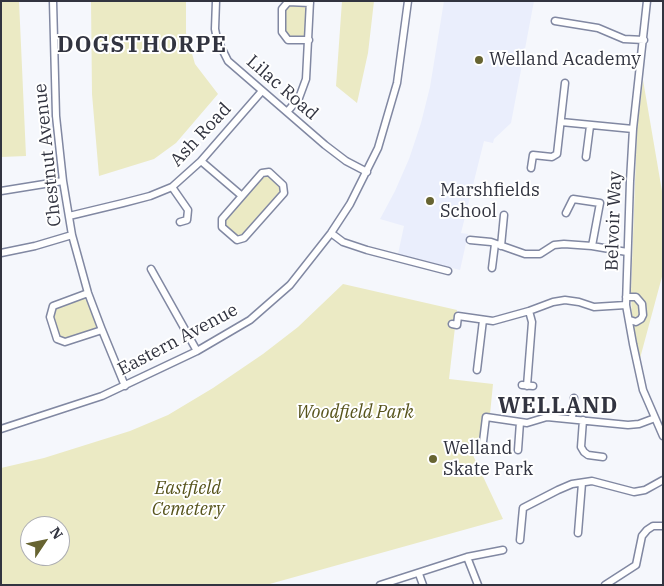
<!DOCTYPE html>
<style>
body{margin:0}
#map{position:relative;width:664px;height:586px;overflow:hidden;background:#f5f7fc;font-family:"IBM Plex Serif",serif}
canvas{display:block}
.frame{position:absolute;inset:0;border:2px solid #323440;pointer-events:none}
.north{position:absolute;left:20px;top:516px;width:50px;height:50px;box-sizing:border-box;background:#fff;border:1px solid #adaeb3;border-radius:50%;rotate:56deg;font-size:14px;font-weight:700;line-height:20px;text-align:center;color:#323440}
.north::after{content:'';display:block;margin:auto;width:18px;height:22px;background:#676431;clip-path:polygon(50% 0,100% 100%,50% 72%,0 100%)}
</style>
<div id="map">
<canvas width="664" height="586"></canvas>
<div class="frame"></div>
<div class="north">N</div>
</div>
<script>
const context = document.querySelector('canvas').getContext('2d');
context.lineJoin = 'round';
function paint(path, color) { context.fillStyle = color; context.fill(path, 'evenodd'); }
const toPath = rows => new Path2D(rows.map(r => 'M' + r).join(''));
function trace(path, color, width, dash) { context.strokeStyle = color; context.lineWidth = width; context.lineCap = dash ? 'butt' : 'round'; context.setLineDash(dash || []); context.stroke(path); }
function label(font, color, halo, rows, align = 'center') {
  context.font = font + ' "IBM Plex Serif",serif'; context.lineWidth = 4; context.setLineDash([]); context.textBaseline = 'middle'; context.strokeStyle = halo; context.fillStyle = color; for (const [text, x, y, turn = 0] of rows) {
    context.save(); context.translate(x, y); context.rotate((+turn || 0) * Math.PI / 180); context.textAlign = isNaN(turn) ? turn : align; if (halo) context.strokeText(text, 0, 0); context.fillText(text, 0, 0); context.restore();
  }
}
paint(toPath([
 [444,1,534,1,511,123,494,139,493,143,484,141,461,233,468,234,460,270,398,254,404,226,380,219,395,191,409,159,421,123,430,87]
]), '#eaeefc');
paint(toPath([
 [1,1,19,1,26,156,1,157],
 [91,1,186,1,186,33,195,64,218,94,176,143,154,159,99,176,92,94],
 [342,1,374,1,368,53,357,103,336,86],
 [291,4,305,5,308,8,306,35,304,38,289,37,286,34,286,10],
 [643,80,663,197,663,273,639,362,632,325,631,291,637,129],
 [269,174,281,186,281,193,243,236,237,237,224,226,224,220,263,175],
 [343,284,457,310,449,379,493,384,490,414,484,415,479,452,471,451,503,519,266,585,1,585,1,468,44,458,130,431,168,415,213,388,263,354,298,327],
 [30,526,60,526,60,556,30,556],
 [83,298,89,302,97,323,96,327,95,329,65,339,59,335,53,316,55,308]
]), '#ebeac4');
const minor = toPath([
 [53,1,56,116,63,181,72,235,88,293,102,330,125,386],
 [216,1,215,29,217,39,228,61,325,145,346,161,367,172],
 [647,1,633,129,630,181,626,305,633,344,643,390,663,436],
 [555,21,598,28,624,39,644,40],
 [309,40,288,40,282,32,282,9,288,2,310,3],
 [287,112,299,98,306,79,310,1],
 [561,122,633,129],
 [586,157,590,126],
 [201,161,242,196,262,173,269,172,283,185,284,193,244,238,237,240,222,227,222,219,242,196],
 [531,168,533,155,552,157,557,154,565,83],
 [172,187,188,210,187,220,180,222],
 [1,191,63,181],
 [566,213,573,199,600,203,592,246],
 [69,216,123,203,150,196,172,187,201,161,262,91],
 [331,233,343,242,367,250,448,271],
 [470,240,491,242,525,254,540,254,554,245,564,244,592,246,627,252],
 [501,246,504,215],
 [1,253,35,246,72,235],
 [492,268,495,244],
 [151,269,197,351],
 [88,293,53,306,50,317,57,339,65,342,102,330],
 [626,297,636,297,642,304,643,315,641,319,636,322,630,320],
 [452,324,457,325,458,316,493,321,529,311,553,302,565,300,579,302,594,307,626,305],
 [477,370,483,320],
 [522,385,533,386],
 [527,386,532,322,529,311],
 [572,419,574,398],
 [583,420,581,447,584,452,588,455,603,457],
 [1,429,102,396,197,351,250,320,290,285,331,233,350,204,378,148,397,83,408,1],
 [482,450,486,417,527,423,547,417,628,425,639,424,655,418],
 [518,450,520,422],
 [578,533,582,483],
 [520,540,523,508,558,490,572,484,592,481,634,492,645,490,663,480],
 [467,557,478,585],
 [419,574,423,585],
 [380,585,467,557,503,550],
 [605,585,636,565,642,536,647,530,653,526,663,526]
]);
trace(minor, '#8188a2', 9);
trace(minor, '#fff', 6);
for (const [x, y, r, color] of [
 [479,60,5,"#676431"],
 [430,201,5,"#676431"],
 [433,459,5,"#676431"]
]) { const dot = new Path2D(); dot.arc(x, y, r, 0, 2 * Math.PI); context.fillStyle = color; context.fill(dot); trace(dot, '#fff', 2); }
label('18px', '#323440', '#fff', [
 ["Welland Academy",489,60],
 ["Marshfields",440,191],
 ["School",440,212],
 ["Welland",443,449],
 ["Skate Park",443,470]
], 'left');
label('18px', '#323440', '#fff', [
 ["Lilac Road",282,88,41],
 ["Ash Road",201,135,-47],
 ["Chestnut Avenue",48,155,-96],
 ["Belvoir Way",614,221,-88],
 ["Eastern Avenue",178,340,-28]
]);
label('italic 18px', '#57541c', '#fff', [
 ["Woodfield Park",355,413],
 ["Eastfield",188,489],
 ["Cemetery",188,510]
]);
context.letterSpacing = '1px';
label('bold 22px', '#323440', '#fff', [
 ["DOGSTHORPE",142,46],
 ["WELLAND",558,407]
]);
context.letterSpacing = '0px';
</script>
